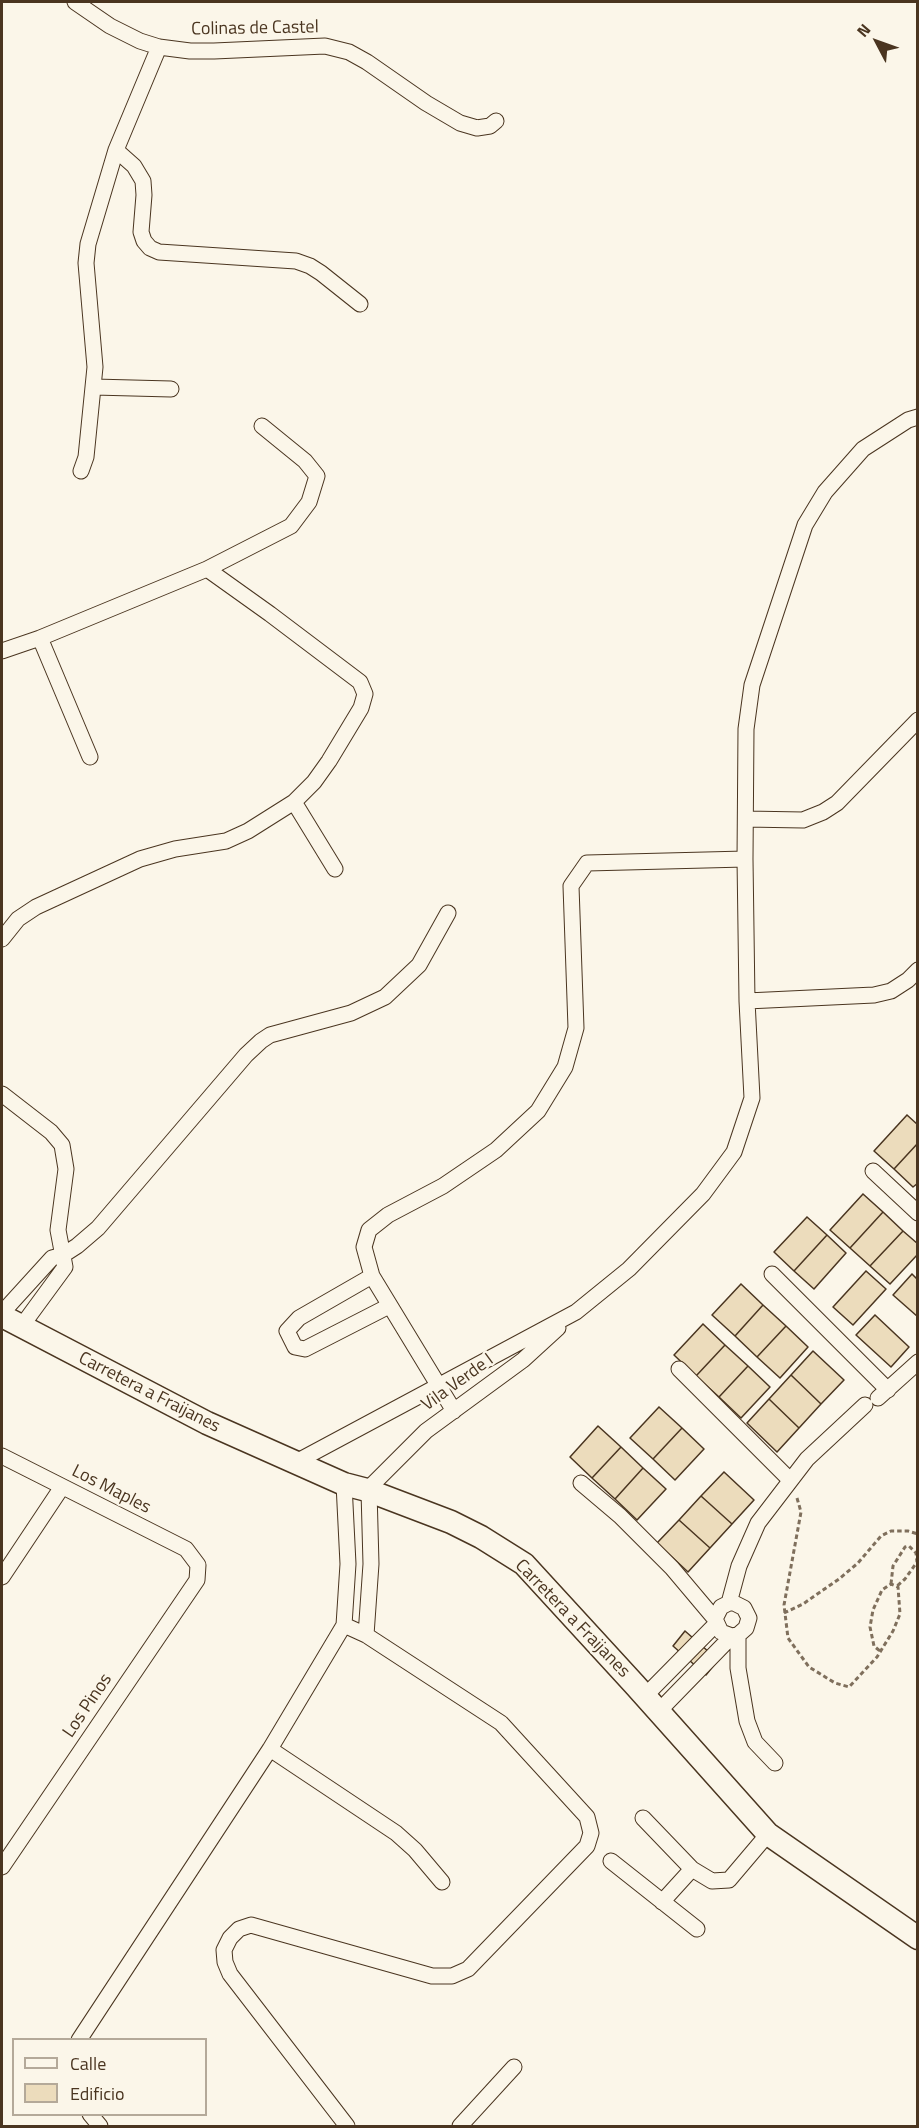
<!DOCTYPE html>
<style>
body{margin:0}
#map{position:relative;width:919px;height:2128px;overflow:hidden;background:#fbf6e9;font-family:"Titillium Web",sans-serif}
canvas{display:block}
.frame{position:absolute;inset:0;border:3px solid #4a3520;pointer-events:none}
.legend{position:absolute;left:12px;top:2038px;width:195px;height:78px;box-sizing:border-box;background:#fbf6e9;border:2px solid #b4a999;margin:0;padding:8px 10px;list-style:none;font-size:18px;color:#4a3520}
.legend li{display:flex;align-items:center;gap:12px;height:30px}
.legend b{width:30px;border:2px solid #b4a999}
.north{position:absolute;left:847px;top:12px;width:60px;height:60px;-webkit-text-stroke:4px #fbf6e9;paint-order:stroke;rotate:311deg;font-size:16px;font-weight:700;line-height:24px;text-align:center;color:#4a3520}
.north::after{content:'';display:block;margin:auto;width:21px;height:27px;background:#4a3520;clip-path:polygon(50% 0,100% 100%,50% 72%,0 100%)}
</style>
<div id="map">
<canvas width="919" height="2128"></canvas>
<div class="frame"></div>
<ul class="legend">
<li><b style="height:8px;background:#fbf6e9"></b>Calle</li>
<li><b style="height:16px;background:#ecdcbc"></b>Edificio</li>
</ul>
<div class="north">N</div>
</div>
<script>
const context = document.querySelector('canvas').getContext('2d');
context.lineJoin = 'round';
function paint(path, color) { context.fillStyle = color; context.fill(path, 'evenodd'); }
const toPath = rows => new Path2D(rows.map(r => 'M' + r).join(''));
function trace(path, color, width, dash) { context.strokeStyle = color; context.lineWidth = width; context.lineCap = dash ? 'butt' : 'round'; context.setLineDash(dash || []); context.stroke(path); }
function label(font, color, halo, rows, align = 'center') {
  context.font = font + ' "Titillium Web",sans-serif'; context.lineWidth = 4.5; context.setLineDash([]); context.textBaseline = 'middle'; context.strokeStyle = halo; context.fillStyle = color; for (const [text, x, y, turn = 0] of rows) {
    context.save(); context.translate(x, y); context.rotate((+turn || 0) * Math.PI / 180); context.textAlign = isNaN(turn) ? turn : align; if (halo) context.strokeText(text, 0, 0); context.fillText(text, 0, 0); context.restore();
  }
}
const building = toPath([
 [907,1115,918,1125,918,1143,894,1169,874,1151,907,1115],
 [918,1143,918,1183,913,1187,894,1169,918,1143],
 [863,1194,883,1212,850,1248,830,1230,863,1194],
 [883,1212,903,1231,870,1266,850,1248,883,1212],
 [807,1217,827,1235,794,1271,774,1252,807,1217],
 [903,1231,918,1244,918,1254,890,1284,870,1266,903,1231],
 [827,1235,846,1253,814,1289,794,1271,827,1235],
 [866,1271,886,1289,853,1325,833,1307,866,1271],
 [912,1274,918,1280,918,1317,893,1295,912,1274],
 [741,1284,763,1305,735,1336,712,1315,741,1284],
 [763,1305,786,1326,757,1357,735,1336,763,1305],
 [875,1315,909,1347,891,1367,856,1335,875,1315],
 [703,1324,725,1345,696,1376,674,1355,703,1324],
 [786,1326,808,1347,780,1378,757,1357,786,1326],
 [725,1345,748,1366,719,1397,696,1376,725,1345],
 [813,1351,844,1380,821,1404,791,1375,813,1351],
 [748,1366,770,1387,741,1418,719,1397,748,1366],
 [791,1375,821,1404,799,1428,769,1399,791,1375],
 [769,1399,799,1428,777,1452,747,1423,769,1399],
 [659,1407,682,1428,653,1459,630,1438,659,1407],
 [598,1426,621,1447,592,1478,570,1457,598,1426],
 [682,1428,704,1449,675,1480,653,1459,682,1428],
 [621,1447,643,1468,615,1499,592,1478,621,1447],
 [643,1468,666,1489,637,1520,615,1499,643,1468],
 [724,1472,754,1500,732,1524,701,1496,724,1472],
 [701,1496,732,1524,710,1548,679,1520,701,1496],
 [679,1520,710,1548,688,1572,657,1543,679,1520],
 [685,1631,718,1660,706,1675,673,1646,685,1631]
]);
paint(building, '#ecdcbc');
trace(building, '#4a3520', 1.5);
const minor = toPath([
 [75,2,110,26,140,41,159,47,190,51,214,51,325,46,349,52,367,62,426,103,460,123,477,128,490,126,496,121],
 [116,150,134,166,143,181,144,195,141,232,144,241,150,248,159,252,296,261,310,266,321,273,360,304],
 [94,387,171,389],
 [81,471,86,457,95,367,86,263,88,244,116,150,159,47],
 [40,638,90,757],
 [2,651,40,638,207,569,291,526,309,502,317,476,305,461,262,426],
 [294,802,335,869],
 [746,819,803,820,823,812,837,803,918,720],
 [2,939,18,919,36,907,140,859,175,849,226,841,248,831,294,802,314,782,329,761,361,708,365,694,360,682,270,614,207,569],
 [747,1001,874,995,891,991,908,980,918,970],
 [2,1094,51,1132,62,1145,66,1169,58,1230,65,1267,21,1327],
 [873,1171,918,1213],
 [772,1274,888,1390],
 [372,1276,299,1318,287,1331,295,1347,305,1349,389,1306],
 [2,1313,52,1258,63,1255,77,1246,98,1228,246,1055,261,1041,270,1035,351,1013,385,997,419,965,448,913],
 [679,1369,790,1480],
 [878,1398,918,1362],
 [454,1411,372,1276,364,1247,369,1230,388,1215,443,1186,496,1150,538,1111,565,1067,576,1028,571,886,587,863,745,859],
 [2,1456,186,1549,198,1565,197,1580,2,1867],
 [296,1462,576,1312,629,1269,703,1194,734,1152,752,1098,747,1001,745,859,746,729,752,685,805,525,825,492,863,449,908,420,918,417],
 [581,1483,620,1516,672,1568,715,1619,721,1632,732,1636,738,1635,746,1628,749,1618,744,1608,734,1603,729,1603,721,1607,715,1619],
 [367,1490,426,1431,523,1360,558,1328],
 [2,1577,62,1487],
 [729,1603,739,1566,758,1523,807,1459,865,1405],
 [344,1625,348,1564,344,1484],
 [366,1635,371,1564,369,1491],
 [738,1635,738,1668,747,1721,755,1742,775,1763],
 [645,1696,716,1624],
 [659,1711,732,1636],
 [270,1749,396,1833,415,1850,442,1882],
 [643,1818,692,1869,712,1881,729,1880,768,1834],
 [611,1861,697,1929],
 [662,1902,692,1869],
 [79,2040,270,1749,344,1625,366,1635,501,1723,587,1817,591,1833,587,1846,468,1969,452,1976,432,1976,251,1925,239,1929,230,1938,224,1950,225,1962,230,1974,347,2126],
 [90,2114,100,2126],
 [460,2126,514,2067]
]);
const primary = toPath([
 [2,1316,207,1423,344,1484,367,1490,451,1522,481,1537,524,1564,635,1685,768,1834,918,1938]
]);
trace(minor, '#4a3520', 17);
trace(primary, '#4a3520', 25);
trace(toPath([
 [797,1498,801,1512,784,1605,788,1638,809,1667,835,1683,849,1687,877,1657,893,1631,900,1614,898,1587,891,1584,882,1590,873,1610,870,1627,874,1646,881,1652],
 [891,1584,893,1566,905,1547,909,1546,916,1553,917,1562,905,1579,897,1586],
 [784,1613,803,1604,839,1579,858,1563,881,1536,891,1531,908,1531,918,1534]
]), '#7f6f5c', 3, [4.5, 3]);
trace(minor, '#fbf6e9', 15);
trace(primary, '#fbf6e9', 22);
label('18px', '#4a3520', '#fbf6e9', [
 ["Colinas de Castel",255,29,-1],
 ["Vila Verde I",458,1383,-36],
 ["Carretera a Fraijanes",149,1393,27],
 ["Los Maples",111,1490,27],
 ["Carretera a Fraijanes",572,1619,46],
 ["Los Pinos",88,1706,-56]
]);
</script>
